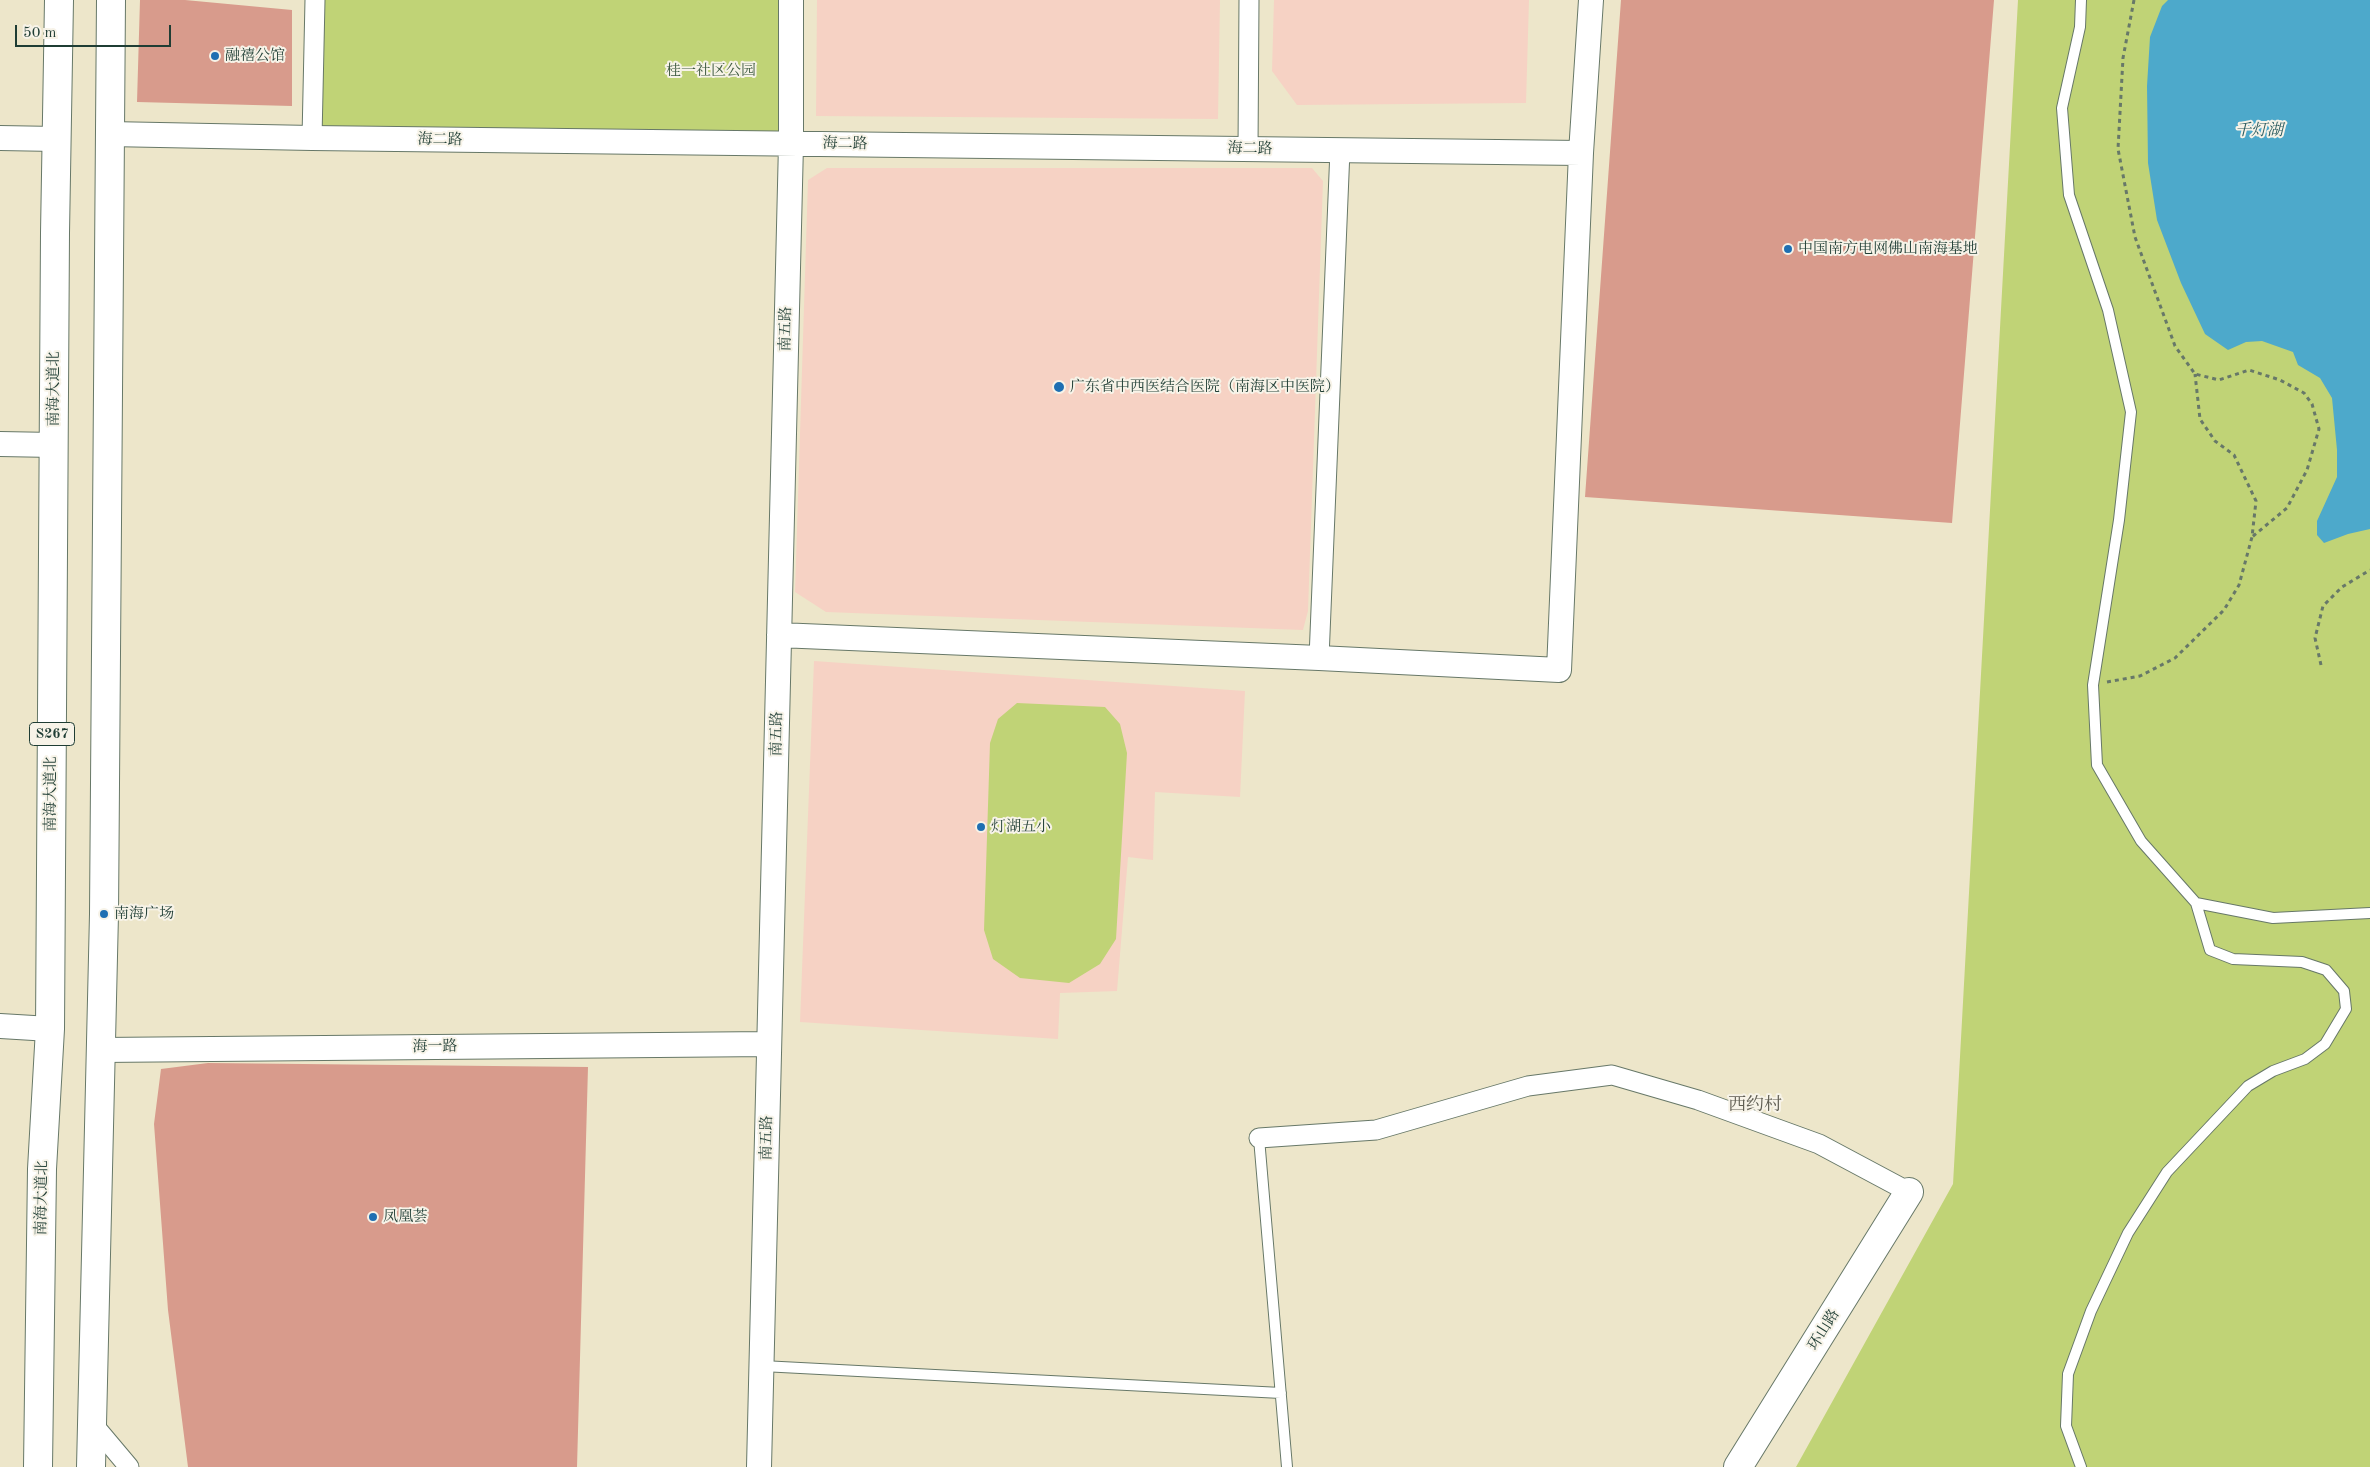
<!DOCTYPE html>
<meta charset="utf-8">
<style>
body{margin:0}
#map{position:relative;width:2370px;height:1467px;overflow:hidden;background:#ede6ca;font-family:"Old Standard TT",serif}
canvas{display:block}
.scale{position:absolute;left:15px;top:25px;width:156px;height:22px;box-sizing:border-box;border:2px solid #1f3d34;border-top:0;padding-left:6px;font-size:15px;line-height:18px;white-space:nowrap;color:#1f3d34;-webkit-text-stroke:4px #f7f3e8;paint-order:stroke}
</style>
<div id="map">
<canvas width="2370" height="1467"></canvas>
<div class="scale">50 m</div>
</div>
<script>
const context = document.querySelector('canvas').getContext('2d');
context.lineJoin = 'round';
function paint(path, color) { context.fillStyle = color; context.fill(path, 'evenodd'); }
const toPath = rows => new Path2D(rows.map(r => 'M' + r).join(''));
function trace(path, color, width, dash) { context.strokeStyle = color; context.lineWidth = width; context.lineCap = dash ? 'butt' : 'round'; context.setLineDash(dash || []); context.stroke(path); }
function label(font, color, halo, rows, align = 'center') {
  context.font = font + ' "Old Standard TT","Noto Serif SC",serif'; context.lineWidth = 4; context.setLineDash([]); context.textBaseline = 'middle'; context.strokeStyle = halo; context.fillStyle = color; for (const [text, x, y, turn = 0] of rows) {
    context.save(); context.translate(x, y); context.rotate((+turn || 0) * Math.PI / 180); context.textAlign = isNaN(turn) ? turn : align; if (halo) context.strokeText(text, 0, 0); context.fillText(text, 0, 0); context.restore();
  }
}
paint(toPath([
 [817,0,1220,0,1218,119,816,116],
 [1274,0,1529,0,1526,103,1297,105,1272,71],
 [827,168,1312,168,1323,181,1308,611,1303,630,826,612,795,592,808,180],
 [814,661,1245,691,1240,797,1155,792,1153,860,1128,857,1117,991,1060,993,1058,1039,800,1022]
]), '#f6d2c4');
paint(toPath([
 [315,0,791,0,791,144,312,138],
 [2018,0,2370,0,2370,1467,1796,1467,1953,1184],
 [1017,703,1105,707,1120,724,1127,753,1116,939,1100,964,1069,983,1020,978,993,959,984,930,990,743,998,719]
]), '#c0d376');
paint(toPath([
 [2168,0,2370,0,2370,529,2348,534,2324,543,2317,535,2317,521,2337,477,2337,450,2332,398,2320,378,2298,365,2293,352,2262,341,2246,342,2228,350,2205,334,2181,283,2157,220,2148,163,2147,86,2150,37,2162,6]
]), '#4da9cb');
paint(toPath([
 [140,0,185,0,292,10,292,106,137,102],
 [1621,0,1994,0,1952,523,1585,497],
 [208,1063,588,1067,577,1467,188,1467,168,1310,154,1124,161,1069]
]), '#d89b8c');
const service = toPath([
 [2081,0,2080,27,2062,108,2069,195,2108,310,2131,412,2119,520,2093,685,2097,765,2141,841,2196,903,2273,918,2370,913],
 [1259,1138,1287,1467],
 [762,1366,1281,1393],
 [2081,1467,2066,1426,2068,1374,2091,1311,2128,1233,2167,1172,2248,1086,2273,1071,2305,1059,2325,1044,2346,1009,2344,991,2326,970,2302,962,2233,959,2210,950,2196,903]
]);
const minor = toPath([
 [312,138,315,0],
 [1248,149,1249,0],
 [1319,658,1340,150],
 [1259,1138,1376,1130,1528,1086,1612,1075,1698,1100,1819,1144,1909,1192],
 [92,1423,129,1467]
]);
const tertiary = toPath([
 [109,134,312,138,1581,153],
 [0,138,56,139],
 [0,444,54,445],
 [779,635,1319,658,1559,670,1581,153,1591,0],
 [0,1026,50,1029],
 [101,1050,769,1044],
 [759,1467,791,144,791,0]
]);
const secondary = toPath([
 [1738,1467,1909,1192]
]);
const trunk = toPath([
 [38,1467,42,1169,50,1029,55,233,59,0],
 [91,1467,104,914,111,0]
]);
trace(service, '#677868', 12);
trace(minor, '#677868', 21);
trace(tertiary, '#677868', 26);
trace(secondary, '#677868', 30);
trace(trunk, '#677868', 30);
trace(toPath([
 [2134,0,2123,58,2118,149,2135,237,2175,346,2195,374,2219,380,2249,370,2280,380,2304,393,2312,404,2319,429,2307,470,2287,508,2252,537],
 [2321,665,2315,638,2323,606,2342,587,2370,570],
 [2107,682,2140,676,2175,658,2224,610,2239,585,2252,537,2256,501,2234,455,2215,441,2200,419,2195,374]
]), '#677868', 3, [4, 4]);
trace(service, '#fff', 10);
trace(minor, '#fff', 19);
trace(tertiary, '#fff', 24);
trace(secondary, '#fff', 28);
trace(trunk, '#fff', 28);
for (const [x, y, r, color] of [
 [215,56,5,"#1f6fb2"],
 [1788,249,5,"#1f6fb2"],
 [1059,387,6,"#1f6fb2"],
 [981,827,5,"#1f6fb2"],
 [104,914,5,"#1f6fb2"],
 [373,1217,5,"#1f6fb2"]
]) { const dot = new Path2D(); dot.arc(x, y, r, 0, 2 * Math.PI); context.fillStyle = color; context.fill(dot); trace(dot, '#f7f3e8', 2); }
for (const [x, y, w] of [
 [52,734,45]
]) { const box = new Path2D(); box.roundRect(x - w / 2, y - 11.5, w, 23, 4); context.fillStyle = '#f7f3e8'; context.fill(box); trace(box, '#1f3d34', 1); }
label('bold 14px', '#1f3d34', null, [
 ["S267",52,734]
]);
label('15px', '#1f3d34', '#f7f3e8', [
 ["融禧公馆",225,56],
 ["中国南方电网佛山南海基地",1798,249],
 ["广东省中西医结合医院（南海区中医院）",1070,387],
 ["灯湖五小",991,827],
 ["南海广场",114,914],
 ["凤凰荟",383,1217]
], 'left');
label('15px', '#3f5b41', '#f7f3e8', [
 ["桂一社区公园",711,71]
]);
label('15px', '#1f3d34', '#f7f3e8', [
 ["海二路",440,140,1],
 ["海二路",845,144,1],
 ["海二路",1250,149,1],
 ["南五路",786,329,-89],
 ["南海大道北",54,389,-90],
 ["南五路",777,734,-89],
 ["南海大道北",51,794,-90],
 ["海一路",435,1047,-1],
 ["南五路",767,1138,-89],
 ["南海大道北",42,1198,-89],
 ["环山路",1824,1330,-58]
]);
label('italic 16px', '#2d5d61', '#f7f3e8', [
 ["千灯湖",2259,131]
]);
label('18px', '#605e53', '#f7f3e8', [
 ["西约村",1755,1105]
]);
</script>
